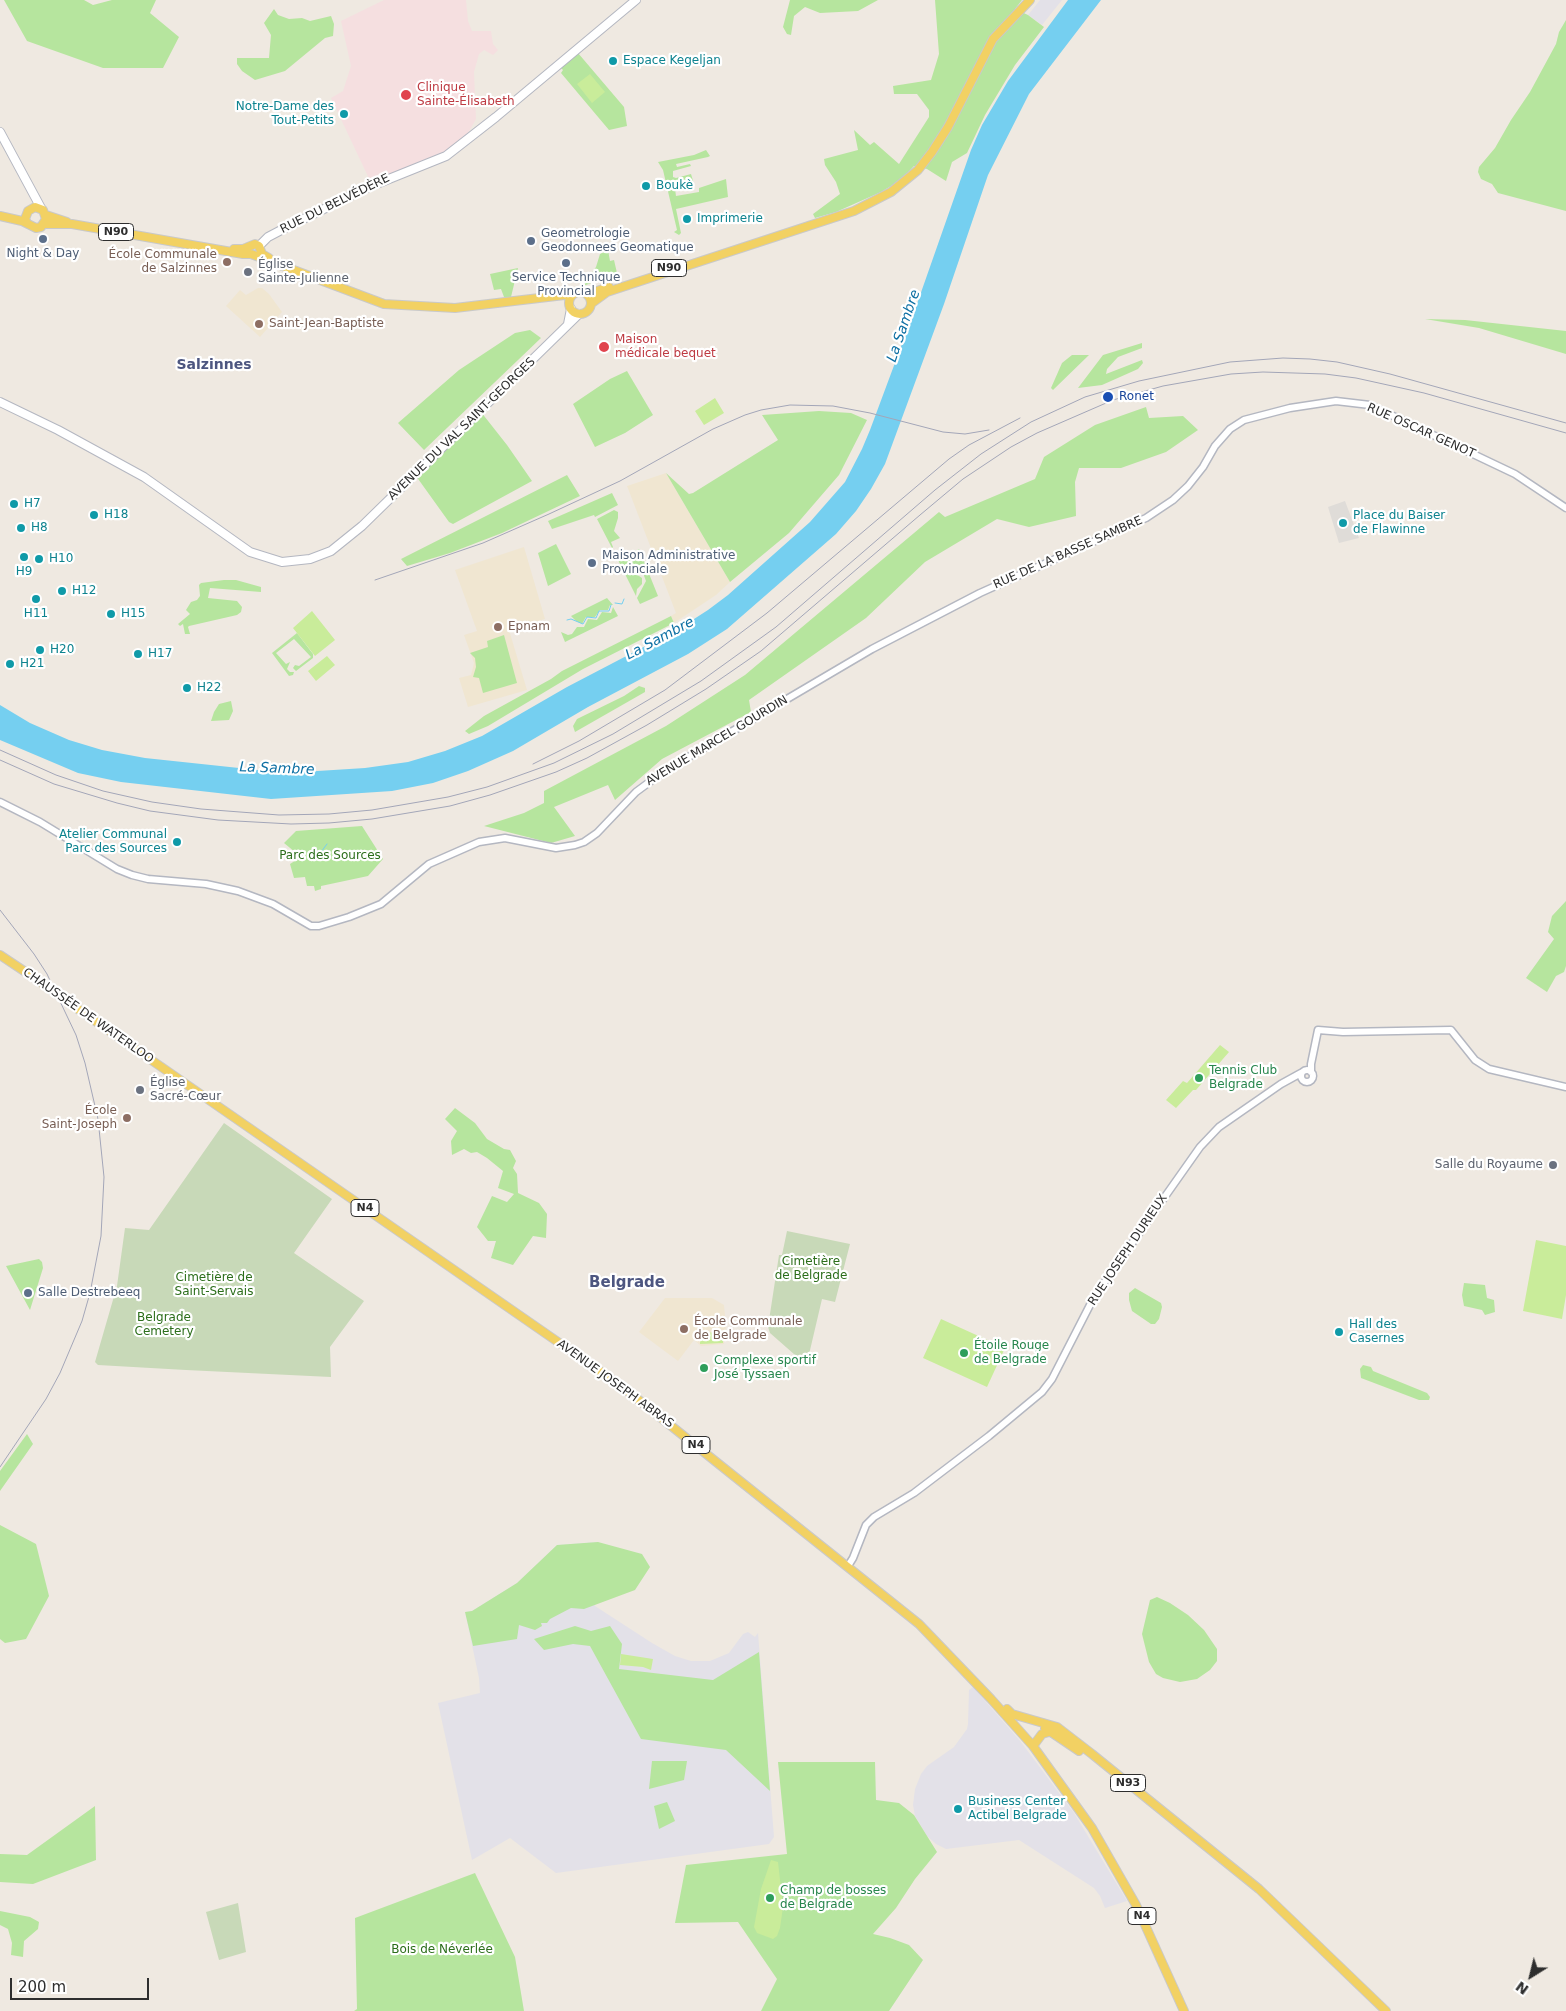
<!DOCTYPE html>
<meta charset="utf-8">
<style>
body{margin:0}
#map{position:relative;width:1566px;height:2011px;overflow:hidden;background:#efe9e1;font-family:"DejaVu Sans",sans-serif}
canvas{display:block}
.north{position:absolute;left:1506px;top:1951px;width:50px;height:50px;-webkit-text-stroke:4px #fff;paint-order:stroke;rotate:216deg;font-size:14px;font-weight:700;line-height:20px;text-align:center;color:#2e2e2e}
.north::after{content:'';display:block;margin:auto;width:18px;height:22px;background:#2e2e2e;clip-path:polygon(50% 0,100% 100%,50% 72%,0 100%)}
.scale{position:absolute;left:10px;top:1978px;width:139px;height:22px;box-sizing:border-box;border:2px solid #2e2e2e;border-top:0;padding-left:6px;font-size:15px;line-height:18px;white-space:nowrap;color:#2e2e2e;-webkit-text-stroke:4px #fff;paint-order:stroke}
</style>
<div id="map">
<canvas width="1566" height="2011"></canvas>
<div class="north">N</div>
<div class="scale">200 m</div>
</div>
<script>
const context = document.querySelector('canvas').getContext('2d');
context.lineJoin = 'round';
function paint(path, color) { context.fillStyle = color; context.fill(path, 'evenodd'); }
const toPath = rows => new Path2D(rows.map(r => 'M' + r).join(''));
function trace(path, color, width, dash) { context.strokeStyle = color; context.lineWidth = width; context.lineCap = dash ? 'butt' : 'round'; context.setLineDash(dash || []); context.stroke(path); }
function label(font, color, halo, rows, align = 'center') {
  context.font = font + ' "DejaVu Sans",sans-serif'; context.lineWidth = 4.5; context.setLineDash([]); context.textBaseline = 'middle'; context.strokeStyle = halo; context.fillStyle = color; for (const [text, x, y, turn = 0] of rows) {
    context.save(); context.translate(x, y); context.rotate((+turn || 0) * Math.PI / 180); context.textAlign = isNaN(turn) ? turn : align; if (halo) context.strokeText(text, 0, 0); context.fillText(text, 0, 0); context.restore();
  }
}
paint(toPath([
 [1040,0,1062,0,1042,25,1028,15],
 [598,1542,595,1606,652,1643,675,1656,691,1661,710,1661,729,1653,743,1634,748,1632,755,1637,758,1633,774,1837,769,1844,556,1873,510,1838,472,1860,438,1703,480,1693,479,1678,465,1612,472,1611,517,1583,557,1545],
 [973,1687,1021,1742,1074,1813,1127,1901,1105,1908,1100,1896,1094,1888,1019,1840,946,1849,936,1844,927,1836,915,1816,913,1805,915,1789,921,1774,927,1766,954,1747,967,1729,968,1724,969,1690]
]), '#e3e1e8');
paint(toPath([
 [258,288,262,288,269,294,282,312,260,337,226,306,240,290,246,295],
 [666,473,730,582,716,595,674,623,671,616,676,613,627,486],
 [524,547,545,619,509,630,527,690,468,707,459,678,471,675,474,663,464,635,477,631,455,570],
 [665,1298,712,1298,724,1305,726,1326,724,1344,701,1346,694,1340,678,1361,639,1332]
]), '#f0e6d1');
paint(toPath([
 [384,0,466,0,468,21,472,31,491,31,493,44,498,50,493,55,484,50,479,54,474,72,476,119,467,135,444,152,372,185,331,98,343,91,351,66,341,21]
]), '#f5dfe0');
paint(toPath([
 [4,0,84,0,93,5,112,0,156,0,150,13,179,37,163,68,103,68,27,41],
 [790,0,878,0,858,11,820,13,805,7,794,16,791,35,787,34,783,27],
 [935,0,1022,0,1015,9,1028,15,1044,27,1015,65,985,115,967,153,952,162,946,181,927,169,914,166,901,180,881,192,836,212,815,218,813,214,840,194,836,182,825,165,824,159,858,150,854,130,870,145,874,142,899,164,929,117,929,110,917,94,894,94,893,86,931,80,939,54],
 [274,9,278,15,289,19,302,18,310,21,331,16,334,24,333,36,325,38,285,71,255,80,242,71,237,64,237,58,269,58,271,35,264,23],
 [1566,20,1566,211,1498,193,1492,184,1481,179,1478,172,1479,167,1495,148,1511,120,1530,92,1556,44,1559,32],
 [578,53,624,107,627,126,609,130,561,73,563,70,561,68],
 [706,150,710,156,708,157,676,164,677,167,690,164,691,166,673,171,673,177,676,178,691,174,694,184,675,189,676,196,699,192,699,188,726,179,728,197,676,209,681,233,679,235,674,232,677,230,663,170,658,162,694,155],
 [608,250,610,261,614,260,617,273,600,280,599,271,595,271,597,281,583,286,596,267,600,254],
 [518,268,511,297,504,297,501,289,494,290,490,274],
 [1425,319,1465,320,1566,331,1566,354,1479,328],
 [530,330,541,338,424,450,398,423,459,370,515,333],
 [1142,343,1142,348,1118,357,1107,369,1106,374,1142,360,1143,363,1138,369,1102,385,1078,388,1103,355],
 [1072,355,1089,355,1053,390,1051,388,1062,363],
 [627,371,653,415,625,433,595,447,573,404,610,379],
 [1146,407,1149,418,1183,416,1198,430,1166,452,1121,468,1079,468,1075,482,1076,516,1029,527,997,519,925,562,866,618,749,700,751,712,662,759,615,800,608,785,554,807,575,836,551,843,484,826,524,813,544,803,544,791,666,726,745,675,939,512,945,517,1035,479,1044,457,1095,425],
 [819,411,851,413,867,420,839,475,789,533,730,582,666,473,689,494,693,493,778,440,762,415],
 [481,412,507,445,532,481,453,524,449,522,416,476],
 [567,475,580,496,502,533,450,553,407,566,401,559],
 [612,493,618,505,595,517,594,515,552,529,548,521],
 [614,510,618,512,618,518,614,531,620,538,611,542,613,547,612,548,597,519],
 [556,544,571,574,548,586,538,553],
 [639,549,658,596,640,604,637,598,646,581,643,573,627,565,633,561,630,554],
 [618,555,620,559,629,555,630,561,624,566,642,578,642,584,637,589,636,596,616,556],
 [224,580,236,580,261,587,261,592,210,588,208,598,237,601,242,607,241,612,237,615,189,626,188,627,190,634,185,634,183,624,180,626,178,624,190,614,186,610,191,602,197,600,200,596,199,585,201,583],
 [607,598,613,605,610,605,608,610,600,610,595,617,586,617,582,624,576,621,571,616],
 [613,607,618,616,565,642,561,632,568,635,572,634,577,627,584,627,588,619,597,620,602,612,611,613],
 [671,616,674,623,583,669,488,726,469,734,465,731,484,716,551,679,562,671],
 [297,633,313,654,313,658,296,671,293,668,295,665,299,666,311,657,294,639,276,653,286,664,290,662,287,669,290,672,294,672,293,675,289,676,272,653],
 [504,635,517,683,483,693,479,678,473,677,476,667,475,658,470,653,488,647,487,641],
 [639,686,645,688,645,692,575,732,573,726,577,719,624,696],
 [231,701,233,711,229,720,211,721,214,712,219,704],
 [362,826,383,859,368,876,321,886,321,889,315,891,314,886,307,886,305,877,294,878,290,864,301,857,284,843,296,831],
 [1566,901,1566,966,1564,972,1556,976,1547,992,1526,978,1554,939,1548,932,1552,916],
 [455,1108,475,1123,487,1139,504,1149,510,1150,516,1161,513,1168,517,1174,518,1193,539,1203,547,1214,546,1238,533,1236,513,1265,491,1258,496,1241,488,1241,477,1227,492,1196,507,1202,514,1194,498,1188,503,1171,487,1158,477,1152,471,1153,464,1149,452,1155,451,1141,457,1131,445,1119],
 [39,1259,42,1262,43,1268,30,1310,6,1266],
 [1464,1283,1485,1285,1487,1298,1494,1300,1495,1312,1485,1315,1482,1310,1464,1306,1462,1295],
 [1135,1288,1161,1303,1162,1307,1159,1319,1155,1324,1151,1324,1132,1311,1129,1300,1129,1293],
 [1363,1365,1371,1367,1373,1371,1427,1393,1430,1397,1429,1400,1419,1400,1361,1378,1360,1369],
 [27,1434,33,1444,0,1491,0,1471],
 [0,1525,36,1544,49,1596,26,1639,5,1643,0,1639],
 [598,1542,642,1554,650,1567,635,1590,584,1609,571,1608,550,1619,547,1623,541,1623,542,1626,535,1630,519,1625,517,1639,473,1646,465,1612,472,1611,517,1583,557,1545],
 [1157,1597,1170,1603,1188,1615,1204,1630,1217,1649,1217,1661,1210,1670,1197,1679,1180,1682,1163,1678,1156,1674,1149,1662,1142,1634,1150,1600],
 [575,1626,591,1631,610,1626,622,1644,619,1669,713,1680,759,1652,770,1791,726,1750,641,1739,590,1646,573,1644,544,1650,534,1639],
 [652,1761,687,1761,684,1780,649,1789],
 [778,1762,875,1762,876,1800,899,1803,914,1815,937,1852,915,1879,896,1908,873,1934,890,1938,909,1945,923,1960,889,2011,761,2011,777,1979,738,1922,675,1923,686,1865,787,1854],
 [667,1802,675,1821,659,1829,654,1806],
 [95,1806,96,1860,33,1884,0,1882,0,1854,27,1855],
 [475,1873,515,1957,524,2011,354,2011,357,2009,355,1918],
 [0,1911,30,1917,39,1922,38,1929,24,1941,23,1957,11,1955,12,1943,8,1929,0,1925]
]), '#b6e59e');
paint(toPath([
 [224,1123,332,1199,294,1253,364,1301,330,1347,331,1377,186,1370,98,1365,95,1362,117,1286,125,1228,149,1230],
 [787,1231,850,1244,835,1302,822,1299,807,1363,803,1362,770,1333,768,1327,779,1255,782,1255],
 [238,1903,246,1952,219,1960,206,1912]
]), '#c8d9b8');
paint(toPath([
 [590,74,605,92,592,103,577,84],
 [715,398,724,413,704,425,695,411],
 [312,611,335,640,315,656,293,628],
 [327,656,335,665,316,681,308,671],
 [1220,1045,1229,1052,1196,1090,1193,1090,1176,1108,1166,1100,1183,1081,1187,1083],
 [1536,1240,1566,1246,1566,1295,1562,1319,1523,1311],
 [941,1319,1005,1348,987,1387,923,1358],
 [723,1332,723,1343,700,1344,700,1333],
 [621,1654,653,1659,651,1670,643,1667,620,1665],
 [771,1860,778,1862,783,1907,780,1928,777,1936,773,1939,757,1933,754,1927,761,1889]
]), '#c9ec9a');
paint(toPath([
 [1345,501,1359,538,1339,543,1328,507]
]), '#dfdcd8');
paint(toPath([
 [1068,0,1101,0,1029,94,988,175,944,304,885,464,871,489,856,511,836,534,727,629,688,654,588,707,513,751,468,771,433,783,392,791,271,799,121,782,78,773,0,740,0,705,30,723,69,740,102,750,145,758,286,773,365,768,408,762,445,751,482,736,567,687,680,628,708,610,728,595,810,522,845,482,862,449,870,430,918,301,971,150,982,125,1008,81]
]), '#75cff0');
trace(toPath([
 [615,603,622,604,624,599],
 [567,620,571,619,583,624,587,617,596,618,599,611,609,611,611,605],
 [310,856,321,852,327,844]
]), '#75cff0', 1);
const tertiary = toPath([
 [0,802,40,822,117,869,132,875,148,879,206,884,238,891,273,904,311,926,319,926,349,917,381,904,429,864,479,842,505,838,556,848,575,845,584,842,597,833,636,792,663,772,872,649,980,593,1146,518,1173,500,1188,486,1203,467,1215,446,1230,429,1244,420,1290,408,1336,401,1370,405,1515,474,1566,508],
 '1301 1076a6 6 0 1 1 12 0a6 6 0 1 1-12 0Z',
 [1311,1072,1311,1064,1318,1030,1343,1032,1451,1030,1475,1060,1489,1069,1566,1087],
 [848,1566,853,1558,866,1525,874,1517,914,1493,989,1436,1042,1392,1052,1379,1091,1303,1104,1283,1200,1147,1219,1127,1281,1084,1301,1073]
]);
const secondary = toPath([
 [0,132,41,208],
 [259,246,268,237,287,227,369,187,446,156,496,117,636,0],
 [568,324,571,309],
 [0,402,58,430,144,477,250,552,282,562,310,559,331,551,362,526,579,314]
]);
const primary = toPath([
 [46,215,67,222],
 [0,216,22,221,36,228,41,227,46,219,43,210,35,207,28,211,25,219,27,223],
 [44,224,72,224,243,254,251,254,384,304,455,308,573,294],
 [234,249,243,249,255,244,259,246,262,254,269,258],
 '569 303a11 11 0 1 1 22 0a11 11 0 1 1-22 0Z',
 [588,294,609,287],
 [592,303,607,292,854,211,891,192,918,170,932,152,948,127,993,39,1030,0],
 [0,955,39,981],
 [72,1005,620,1385,919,1624,991,1699,1033,1746,1092,1828,1136,1905,1184,2011],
 [1007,1709,1012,1714,1057,1727,1092,1754,1259,1889,1386,2011],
 [1045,1728,1079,1751],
 [1033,1746,1042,1734,1052,1731]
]);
trace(tertiary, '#b4b7c1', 9);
trace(secondary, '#b4b7c1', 10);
trace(primary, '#c9c9c9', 10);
trace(tertiary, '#fff', 6);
trace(secondary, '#fff', 8);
trace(primary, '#f2d163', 8);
trace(toPath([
 [375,580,483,543,549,514,620,481,713,429,745,415,761,410,790,405,833,406,870,413,943,432,965,434,989,430],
 [0,750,56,775,103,791,152,802,201,809,279,815,329,814,372,810,448,797,487,787,554,763,613,734,701,681,776,627,935,490,981,454,1031,422,1085,397,1139,381,1230,362,1283,358,1310,359,1337,362,1390,374,1566,423],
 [0,760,54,784,117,803,150,811,218,820,291,824,329,823,372,819,450,806,490,795,556,772,587,758,647,725,706,689,761,651,920,515,963,479,1011,447,1037,433,1113,400,1163,386,1231,374,1263,372,1325,374,1356,378,1424,393,1566,433],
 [533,764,579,741,665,690,767,613,949,459,969,445,1020,418],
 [0,910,34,954,47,974,76,1035,85,1063,98,1119,104,1177,101,1236,90,1293,82,1321,60,1373,46,1399,0,1467]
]), '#a3a6b8', 1);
const primaryBridge = toPath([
 [39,981,72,1005]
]);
trace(primaryBridge, '#c9c9c9', 10, []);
trace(primaryBridge, '#f2d163', 8);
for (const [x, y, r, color] of [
 [613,61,5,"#0f9aa8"],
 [406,95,6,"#e0444e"],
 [344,114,5,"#0f9aa8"],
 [646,186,5,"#0f9aa8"],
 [687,219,5,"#0f9aa8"],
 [43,239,5,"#5c6f8a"],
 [531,241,5,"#5c6f8a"],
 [227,262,5,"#8d6e63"],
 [566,263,5,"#5c6f8a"],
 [248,272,5,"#6b7280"],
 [259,324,5,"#8d6e63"],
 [604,347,6,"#e0444e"],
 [1108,397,6,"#1a4fb4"],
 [14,504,5,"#0f9aa8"],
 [94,515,5,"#0f9aa8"],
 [1343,523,5,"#0f9aa8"],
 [21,528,5,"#0f9aa8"],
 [24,557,5,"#0f9aa8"],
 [39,559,5,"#0f9aa8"],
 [592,563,5,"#5c6f8a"],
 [62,591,5,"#0f9aa8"],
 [36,599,5,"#0f9aa8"],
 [111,614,5,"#0f9aa8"],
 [498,627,5,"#8d6e63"],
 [40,650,5,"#0f9aa8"],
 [138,654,5,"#0f9aa8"],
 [10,664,5,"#0f9aa8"],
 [187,688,5,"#0f9aa8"],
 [177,842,5,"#0f9aa8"],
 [1199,1078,5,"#2e9e5b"],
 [140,1090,5,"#6b7280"],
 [127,1118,5,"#8d6e63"],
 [1553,1165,5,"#6b7280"],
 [28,1293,5,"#5c6f8a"],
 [684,1329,5,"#8d6e63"],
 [1339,1332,5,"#0f9aa8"],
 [964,1353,5,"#2e9e5b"],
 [704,1368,5,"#2e9e5b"],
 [958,1809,5,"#0f9aa8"],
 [770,1898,5,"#2e9e5b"]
]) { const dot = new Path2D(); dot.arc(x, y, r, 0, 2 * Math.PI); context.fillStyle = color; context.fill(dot); trace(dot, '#fff', 2); }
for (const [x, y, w] of [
 [116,232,35],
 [669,268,35],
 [365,1208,28],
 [696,1445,28],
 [1128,1783,35],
 [1142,1916,28]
]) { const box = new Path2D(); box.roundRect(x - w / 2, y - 8.5, w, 17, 4); context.fillStyle = '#fff'; context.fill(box); trace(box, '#2e2e2e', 1); }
label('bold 11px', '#2e2e2e', null, [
 ["N90",116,232],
 ["N90",669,268],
 ["N4",365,1208],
 ["N4",696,1445],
 ["N93",1128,1783],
 ["N4",1142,1916]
]);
label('12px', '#0d838f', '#fff', [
 ["Espace Kegeljan",623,61],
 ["Notre-Dame des",334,107,"right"],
 ["Tout-Petits",334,121,"right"],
 ["Boukè",656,186],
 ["Imprimerie",697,219],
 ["H7",24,504],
 ["H18",104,515],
 ["Place du Baiser",1353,516],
 ["de Flawinne",1353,530],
 ["H8",31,528],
 ["H10",49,559],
 ["H9",24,572,"center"],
 ["H12",72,591],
 ["H11",36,614,"center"],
 ["H15",121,614],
 ["H20",50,650],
 ["H17",148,654],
 ["H21",20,664],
 ["H22",197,688],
 ["Atelier Communal",167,835,"right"],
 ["Parc des Sources",167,849,"right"],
 ["Hall des",1349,1325],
 ["Casernes",1349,1339],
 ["Business Center",968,1802],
 ["Actibel Belgrade",968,1816]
], 'left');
label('12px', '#be3a42', '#fff', [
 ["Clinique",417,88],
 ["Sainte-Élisabeth",417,102],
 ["Maison",615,340],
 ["médicale bequet",615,354]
], 'left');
label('12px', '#2e2e2e', '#fff', [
 ["RUE DU BELVÉDÈRE",335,204,-26],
 ["AVENUE DU VAL SAINT-GEORGES",462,429,-44],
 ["RUE OSCAR GENOT",1421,431,24],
 ["RUE DE LA BASSE SAMBRE",1068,553,-24],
 ["AVENUE MARCEL GOURDIN",717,741,-31],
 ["CHAUSSÉE DE WATERLOO",88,1016,35],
 ["RUE JOSEPH DURIEUX",1128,1250,-56],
 ["AVENUE JOSEPH ABRAS",615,1384,36]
]);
label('12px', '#4e5e75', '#fff', [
 ["Geometrologie",541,234],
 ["Geodonnees Geomatique",541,248],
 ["Night & Day",43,254,"center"],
 ["Service Technique",566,278,"center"],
 ["Provincial",566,292,"center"],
 ["Maison Administrative",602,556],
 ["Provinciale",602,570],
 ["Salle Destrebeeq",38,1293]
], 'left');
label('12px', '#785e54', '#fff', [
 ["École Communale",217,255,"right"],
 ["de Salzinnes",217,269,"right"],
 ["Saint-Jean-Baptiste",269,324],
 ["Epnam",508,627],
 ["École",117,1111,"right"],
 ["Saint-Joseph",117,1125,"right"],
 ["École Communale",694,1322],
 ["de Belgrade",694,1336]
], 'left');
label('12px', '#5b616d', '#fff', [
 ["Église",258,265],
 ["Sainte-Julienne",258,279],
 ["Église",150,1083],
 ["Sacré-Cœur",150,1097],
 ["Salle du Royaume",1543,1165,"right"]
], 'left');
label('12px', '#164399', '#fff', [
 ["Ronet",1119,397]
], 'left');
label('12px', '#2c6e1b', '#fff', [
 ["Parc des Sources",330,856],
 ["Cimetière",811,1262],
 ["de Belgrade",811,1276],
 ["Cimetière de",214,1278],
 ["Saint-Servais",214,1292],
 ["Belgrade",164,1318],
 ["Cemetery",164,1332],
 ["Bois de Néverlée",442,1950]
]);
label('12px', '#27864d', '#fff', [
 ["Tennis Club",1209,1071],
 ["Belgrade",1209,1085],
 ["Étoile Rouge",974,1346],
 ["de Belgrade",974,1360],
 ["Complexe sportif",714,1361],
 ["José Tyssaen",714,1375],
 ["Champ de bosses",780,1891],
 ["de Belgrade",780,1905]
], 'left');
label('italic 14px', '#0d6fa3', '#fff', [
 ["La Sambre",904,326,-71],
 ["La Sambre",660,639,-28],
 ["La Sambre",277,769,2]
]);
label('bold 14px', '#4d5680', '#fff', [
 ["Salzinnes",214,365]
]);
label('bold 15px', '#4d5680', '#fff', [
 ["Belgrade",627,1283]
]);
</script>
